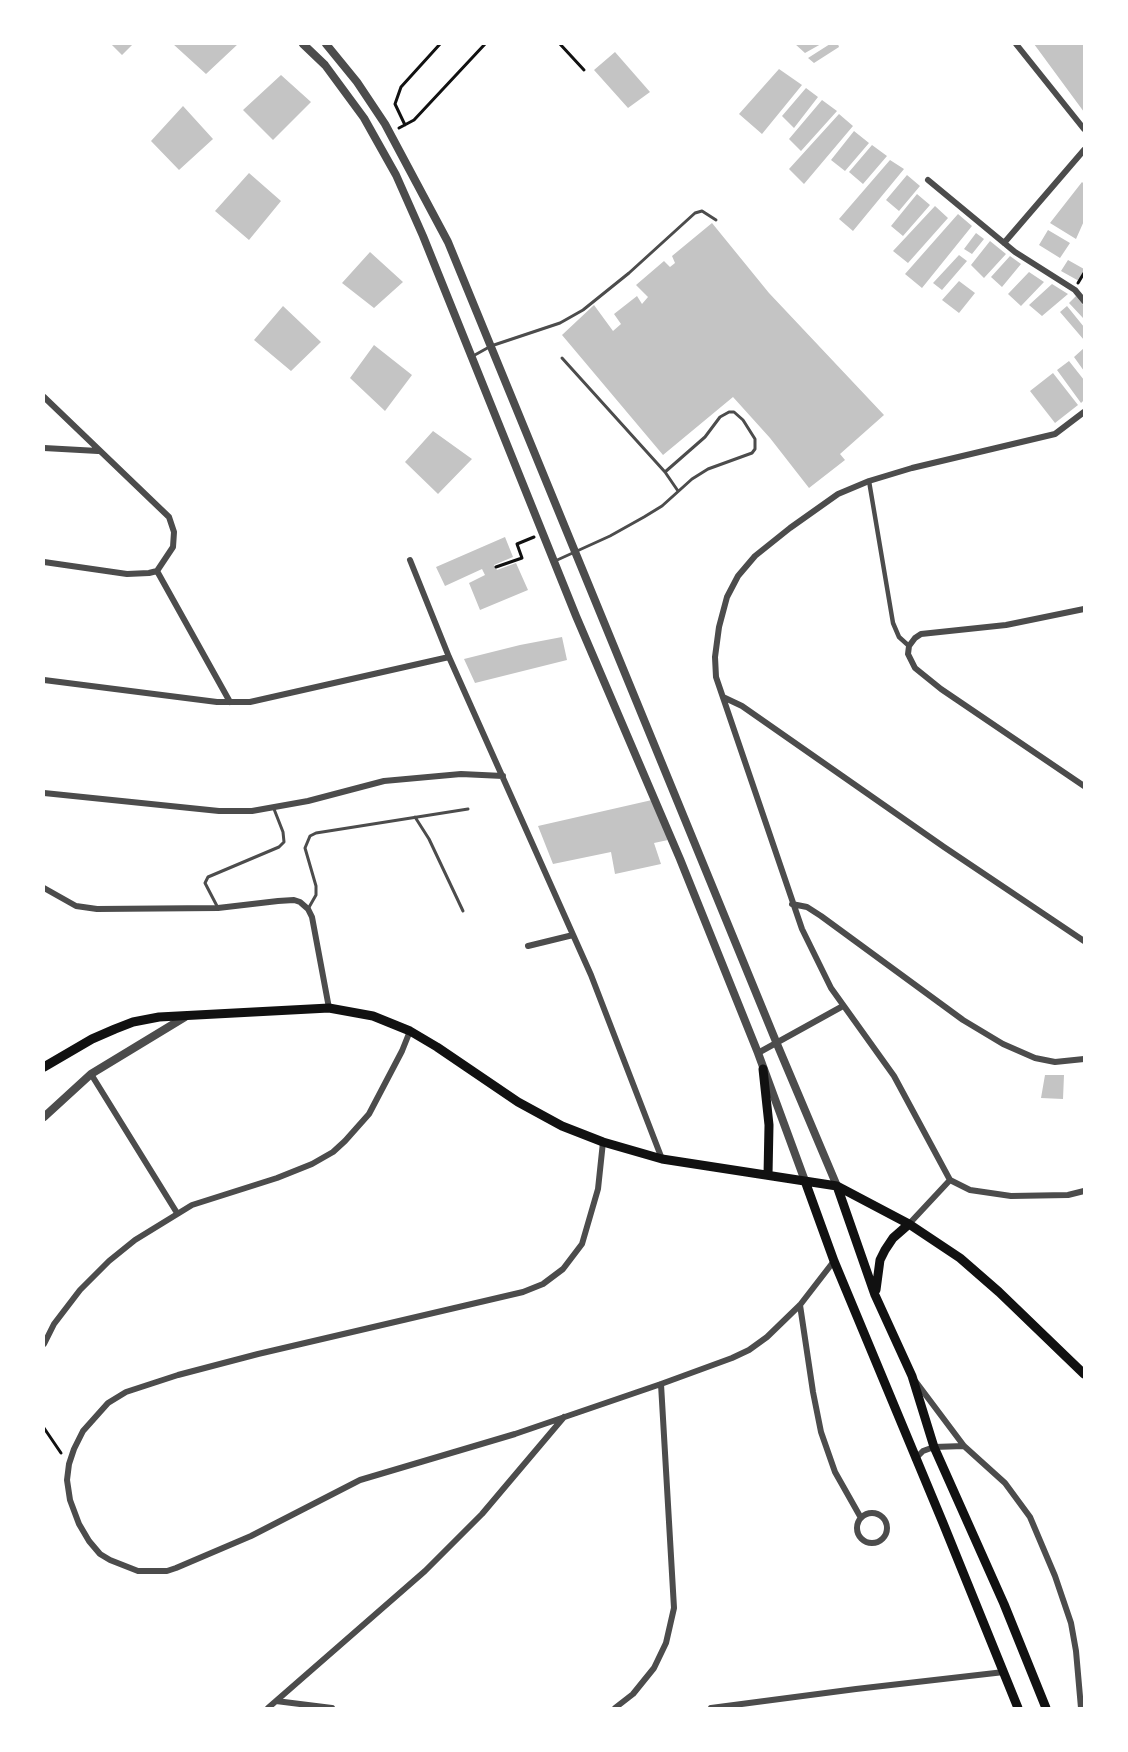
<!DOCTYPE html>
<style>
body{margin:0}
#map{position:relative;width:1128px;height:1752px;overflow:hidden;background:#fff;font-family:"PT Serif",serif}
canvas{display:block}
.frame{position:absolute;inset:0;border:45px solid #fff;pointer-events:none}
</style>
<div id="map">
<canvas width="1128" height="1752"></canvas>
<div class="frame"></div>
</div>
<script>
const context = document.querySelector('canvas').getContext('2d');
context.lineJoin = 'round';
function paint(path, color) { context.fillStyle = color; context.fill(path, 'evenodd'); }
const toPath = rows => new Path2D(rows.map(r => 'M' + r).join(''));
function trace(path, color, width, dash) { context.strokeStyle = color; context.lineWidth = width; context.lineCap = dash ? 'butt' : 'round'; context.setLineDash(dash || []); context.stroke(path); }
paint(toPath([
 [111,44,133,44,122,55],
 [173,44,238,44,206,74],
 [795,44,821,44,805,53],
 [830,44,838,44,839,47,814,63,808,58],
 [1034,44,1084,44,1084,112],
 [615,52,650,92,628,108,594,70],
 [779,69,802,85,762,134,739,114],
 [281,75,311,102,273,140,243,110],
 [806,88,818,97,794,128,782,116],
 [822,100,837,111,801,151,789,139],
 [183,106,213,139,179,170,151,141],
 [839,114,853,126,804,184,789,169],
 [854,131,869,143,845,171,831,160],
 [872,145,887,156,863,184,849,172],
 [890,160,904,169,853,231,839,219],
 [249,173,281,201,249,240,215,211],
 [907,175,920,186,899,211,886,200],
 [1082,182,1084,184,1084,221,1076,239,1050,223],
 [917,194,930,205,903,236,891,226],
 [935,206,948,218,908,263,893,251],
 [958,214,972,226,922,288,905,274],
 [712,223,769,293,884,415,840,454,845,460,809,488,770,438,733,397,663,455,562,335,594,305,613,331,621,324,614,314,637,296,642,304,648,297,636,285,664,261,670,267,675,263,672,256],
 [1048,230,1070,243,1060,258,1039,245],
 [976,233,984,239,972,254,964,249],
 [990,241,1006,254,984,278,971,265],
 [370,252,403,282,374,308,342,283],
 [959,255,967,261,942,290,933,283],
 [1010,256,1021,264,1002,287,991,277],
 [1068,260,1084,269,1079,281,1061,271],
 [1029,272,1044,282,1021,306,1008,294],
 [959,281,975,293,959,313,942,300],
 [1052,284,1068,294,1042,316,1029,305],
 [1076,296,1084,306,1083,318,1069,303],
 [283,306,321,342,291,371,254,340],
 [1067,306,1084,327,1084,340,1060,312],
 [374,345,412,375,385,411,350,378],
 [1084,348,1084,371,1074,357],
 [1069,361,1084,380,1084,400,1081,403,1057,370],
 [1053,373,1078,405,1055,423,1030,391],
 [433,431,472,459,438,494,405,462],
 [505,537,513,557,494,565,497,570,516,563,528,590,480,610,469,583,485,575,482,569,445,586,436,567],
 [562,637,567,660,475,683,464,659,520,645],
 [652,800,668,840,654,843,661,864,615,874,611,852,553,864,538,826],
 [1045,1075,1064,1075,1063,1099,1041,1098]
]), '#c4c4c4');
trace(toPath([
 [560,44,584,70],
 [405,125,395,104,401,87,440,44],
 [399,128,414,120,485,44],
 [1078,283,1084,273],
 [496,567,522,558,517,544,534,537],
 [44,1428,61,1453]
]), '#111', 3);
trace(toPath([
 [473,356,491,346,560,323,583,310,629,273,695,213,702,211,716,220],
 [562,358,665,472,678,491],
 [555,561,610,536,644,517,662,506,692,479,708,469,752,453,755,449,755,439,743,420,734,412,729,412,720,417,705,437,665,472],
 [415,817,429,839,463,911],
 [218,908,205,883,208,877,279,847,284,842,283,832,274,809],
 [308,909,316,895,316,886,305,848,310,836,316,833,468,809]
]), '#4c4c4c', 3);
trace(toPath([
 [869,481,893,623,899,637,909,646]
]), '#4c4c4c', 4.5);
trace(toPath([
 [1016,44,1084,129],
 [928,180,1015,252,1075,290,1084,301],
 [1004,243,1084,150],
 [44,397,169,517,174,532,173,547,157,571,149,573,127,574,44,562],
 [44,448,98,451],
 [410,560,449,657,591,975,662,1159],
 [157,571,230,702],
 [1084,609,1006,625,921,634,915,638,909,646,908,654,915,668,941,689,1084,786],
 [44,680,217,702,250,702,449,657],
 [723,697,742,706,944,847,1084,941],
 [44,793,219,811,252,811,308,801,384,781,461,774,503,776],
 [44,888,76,906,97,909,218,908,278,901,294,900,300,902,308,909,312,917,329,1008],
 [792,904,807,907,821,916,963,1020,1003,1044,1035,1058,1055,1062,1084,1059],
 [528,946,573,935],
 [758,1053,843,1006],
 [91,1074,177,1213],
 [603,1142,598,1189,582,1244,563,1269,543,1284,523,1292,258,1354,178,1375,126,1392,108,1403,83,1431,74,1449,69,1464,67,1480,70,1500,79,1524,89,1541,100,1554,110,1560,138,1571,167,1571,176,1568,251,1536,360,1480,515,1434,661,1384,732,1358,749,1350,767,1337,800,1305,834,1261],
 [950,1180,894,1076,831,988,802,929,716,677,715,657,719,627,727,597,738,576,755,556,790,528,838,494,869,481,912,468,1055,434,1084,412],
 [950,1180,970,1190,1011,1196,1068,1195,1084,1191],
 [909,1224,950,1180],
 [800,1305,813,1392,821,1432,835,1472,861,1518],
 [44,1344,54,1324,80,1290,109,1261,135,1240,192,1205,277,1178,312,1164,333,1152,345,1141,369,1114,402,1051,410,1031],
 [916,1382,964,1446,1005,1483,1030,1517,1055,1576,1071,1623,1076,1651,1081,1708],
 [915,1459,923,1451,934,1447,964,1446],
 '857 1528a15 15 0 1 1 30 0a15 15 0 1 1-30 0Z',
 [276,1701,332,1708],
 [268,1708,425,1571,482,1514,564,1417],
 [615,1708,633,1694,654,1668,666,1643,674,1608,661,1384],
 [711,1708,856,1689,1004,1672]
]), '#4c4c4c', 6);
trace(toPath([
 [303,44,325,65,364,118,396,175,423,236,576,616,680,859,758,1053,805,1181],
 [326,44,357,82,385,124,448,242,777,1044,837,1186],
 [44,1117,91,1074,185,1017]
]), '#4c4c4c', 8);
trace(toPath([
 [44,1067,92,1039,115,1029,133,1022,159,1017,329,1008,373,1016,410,1031,437,1047,518,1102,562,1126,603,1142,662,1159,837,1186,909,1224,960,1258,999,1292,1084,1374],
 [763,1069,769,1125,768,1175],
 [805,1181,834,1261,943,1523,1018,1708],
 [837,1186,875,1295,912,1376,934,1447,1004,1604,1046,1708],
 [876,1290,880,1260,885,1250,893,1238,909,1224]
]), '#111', 9);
</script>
